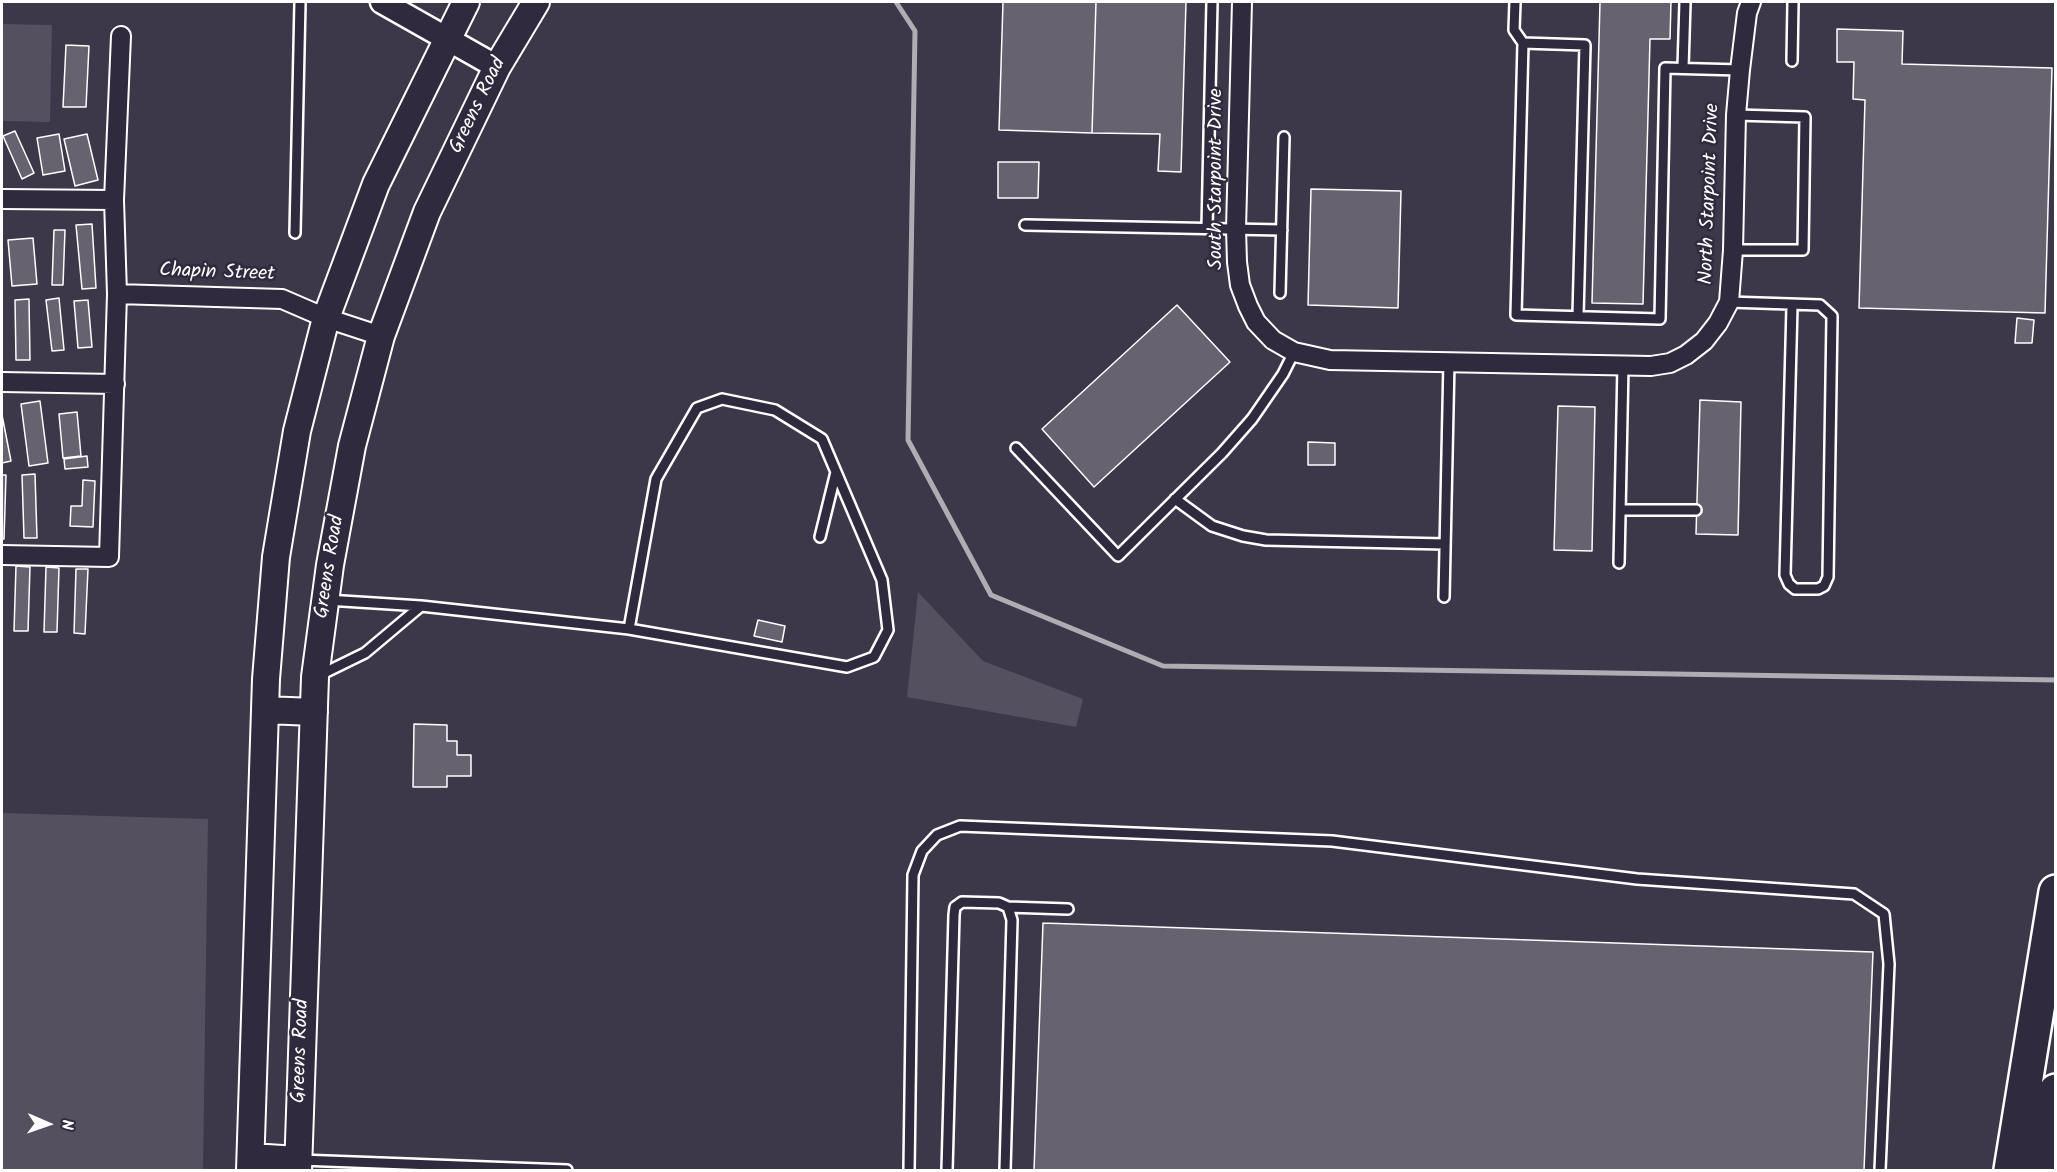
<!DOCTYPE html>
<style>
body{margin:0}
#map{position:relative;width:2057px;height:1172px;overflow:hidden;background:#3c3749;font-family:Kalam,sans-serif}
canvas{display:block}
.frame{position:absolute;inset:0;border:3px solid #fff;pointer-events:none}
.north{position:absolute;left:18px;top:1094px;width:60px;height:60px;-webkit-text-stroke:4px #2f2a3d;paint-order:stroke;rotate:92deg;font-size:16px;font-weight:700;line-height:24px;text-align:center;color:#fff}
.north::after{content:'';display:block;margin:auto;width:21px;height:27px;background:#fff;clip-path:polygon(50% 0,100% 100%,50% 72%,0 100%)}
</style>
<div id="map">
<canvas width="2057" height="1172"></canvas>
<div class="frame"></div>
<div class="north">N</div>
</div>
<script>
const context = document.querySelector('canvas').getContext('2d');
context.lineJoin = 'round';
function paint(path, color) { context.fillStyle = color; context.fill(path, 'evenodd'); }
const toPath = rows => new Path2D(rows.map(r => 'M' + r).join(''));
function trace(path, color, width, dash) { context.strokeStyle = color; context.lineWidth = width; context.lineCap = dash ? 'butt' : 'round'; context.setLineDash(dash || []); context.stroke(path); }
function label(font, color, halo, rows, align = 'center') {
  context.font = font + ' Kalam,sans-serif'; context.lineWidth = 5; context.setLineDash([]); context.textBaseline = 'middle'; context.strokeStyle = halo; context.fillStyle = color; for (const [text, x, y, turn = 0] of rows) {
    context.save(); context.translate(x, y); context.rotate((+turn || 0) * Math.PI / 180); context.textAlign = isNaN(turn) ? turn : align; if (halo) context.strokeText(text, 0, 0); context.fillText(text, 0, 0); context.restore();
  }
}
paint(toPath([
 [2,24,52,25,50,122,2,121],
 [918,592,983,661,1083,699,1076,727,907,697],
 [2,813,208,819,203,1170,2,1170]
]), '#555060');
trace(toPath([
 [896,2,915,31,908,440,991,595,1163,666,2056,680]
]), '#afadb4', 5);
const building = toPath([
 [1003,2,1096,2,1092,133,999,130,1003,2],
 [1096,2,1186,2,1181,172,1158,171,1160,134,1092,133,1096,2],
 [1600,2,1671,2,1670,39,1650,39,1643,304,1592,303,1600,2],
 [1837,29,1903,31,1902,64,2052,68,2045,313,1859,308,1865,100,1853,99,1854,62,1837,62,1837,29],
 [66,45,89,46,86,107,63,107,66,45],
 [15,131,34,173,22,179,3,136,15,131],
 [59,134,65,171,43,175,37,138,59,134],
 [87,134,98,180,75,186,64,139,87,134],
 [998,162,1039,162,1038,198,998,198,998,162],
 [1311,189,1401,191,1398,308,1308,305,1311,189],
 [92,224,96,288,82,289,76,225,92,224],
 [54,230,65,230,63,285,52,285,54,230],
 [33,238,37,284,12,286,8,240,33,238],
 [59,298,64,350,52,351,46,300,59,298],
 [29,299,30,360,16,360,15,300,29,299],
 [88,300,92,347,78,348,74,301,88,300],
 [1177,305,1230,362,1094,487,1042,429,1177,305],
 [2017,318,2034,320,2032,343,2015,343,2017,318],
 [1700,400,1741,402,1738,535,1696,534,1700,400],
 [40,401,48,463,29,466,21,404,40,401],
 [1558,406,1595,407,1592,551,1554,550,1558,406],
 [77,412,81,456,63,458,59,414,77,412],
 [2,415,11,461,2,463,2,415],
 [1308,442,1335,443,1335,465,1308,465,1308,442],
 [87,456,88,467,65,469,64,459,87,456],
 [35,474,37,538,24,538,22,475,35,474],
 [2,475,6,475,4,539,2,539,2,475],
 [83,480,95,481,93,527,70,526,71,506,82,506,83,480],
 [16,566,30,567,28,631,14,631,16,566],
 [46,567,59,568,57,632,44,632,46,567],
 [76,569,88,569,85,634,74,633,76,569],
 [758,620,785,626,782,642,754,636,758,620],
 [414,724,447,725,447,741,457,741,457,755,471,755,471,776,447,776,447,787,413,787,414,724],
 [1043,923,1873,952,1864,1170,1034,1170,1043,923]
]);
paint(building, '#666270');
trace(building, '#fff', 1.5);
const service = toPath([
 [1515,2,1514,30,1523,43,1516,315,1660,319,1665,68,1740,70],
 [1523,43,1585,45,1578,316],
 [1792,61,1793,2],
 [1683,68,1685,2],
 [1025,225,1282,230],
 [1207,228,1212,2],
 [295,233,300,2],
 [1733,250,1803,250,1805,117,1736,115],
 [1280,293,1284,137],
 [1729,302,1820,305,1832,316,1828,577,1824,586,1818,589,1795,589,1789,584,1785,575,1792,306],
 [1016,448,1118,556,1222,453,1252,419,1283,374,1294,352],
 [1175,499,1212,526,1243,536,1266,540,1445,544],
 [1620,510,1696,510],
 [820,537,836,472],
 [1619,563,1623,365],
 [1444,597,1449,361],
 [327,600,421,606,629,629,847,667,874,657,888,630,882,580,822,439,775,410,722,399,697,408,656,479,629,629],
 [318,676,365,653,421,606],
 [1008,907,1068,909],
 [300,1160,567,1170],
 [909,1170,913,875,922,851,937,835,960,826,1332,841,1637,879,1854,894,1884,914,1889,964,1880,1170],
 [947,1170,954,915,955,907,962,902,999,903,1008,907,1012,920,1005,1170]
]);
const minor = toPath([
 [1242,2,1236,229,1237,262,1240,285,1248,306,1256,322,1273,340,1294,352,1330,360,1651,366,1670,363,1686,355,1704,341,1718,323,1729,302,1733,250,1736,115,1740,70,1747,13,1751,2],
 [2,199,114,200],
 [117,294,282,299,326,318,381,336],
 [2,382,115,384],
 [2,555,109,557,117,294,114,200,121,36]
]);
const tertiary = toPath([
 [382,2,497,67]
]);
const secondary = toPath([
 [265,710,314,712],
 [251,1157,298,1160],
 [250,1170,266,679,276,557,297,431,326,318,376,184,466,2],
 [298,1170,315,677,330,565,352,446,381,336,427,212,497,67,536,2]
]);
const motorway = toPath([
 [2011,1170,2056,892],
 [2043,1170,2056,1091]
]);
trace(service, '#fff', 14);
trace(minor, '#fff', 22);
trace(tertiary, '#fff', 27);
trace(secondary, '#fff', 30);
trace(motorway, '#fff', 38);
trace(service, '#2f2a3d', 9);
trace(minor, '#2f2a3d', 18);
trace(tertiary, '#2f2a3d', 22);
trace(secondary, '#2f2a3d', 26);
trace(motorway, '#2f2a3d', 33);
label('20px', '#fff', '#2f2a3d', [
 ["Greens Road",479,106,-64],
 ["South Starpoint Drive",1218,179,-90],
 ["North Starpoint Drive",1711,194,-88],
 ["Chapin Street",217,274,2],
 ["Greens Road",331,567,-81],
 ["Greens Road",302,1051,-88]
]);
</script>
